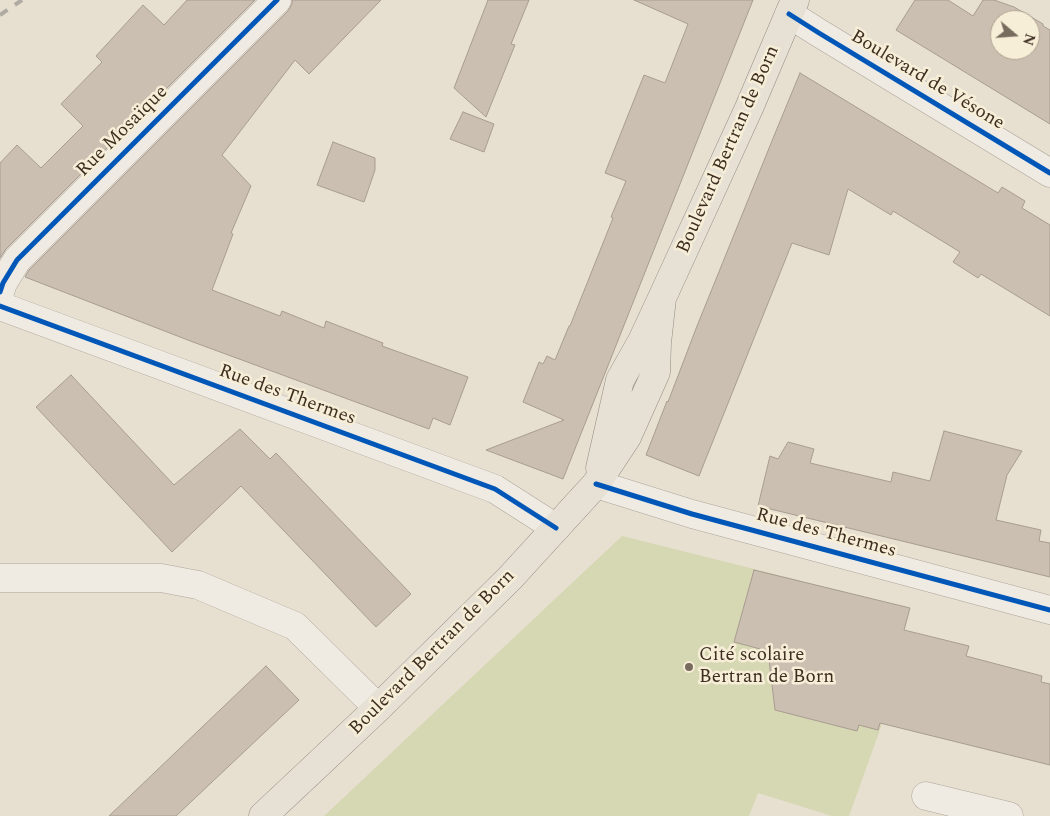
<!DOCTYPE html>
<meta charset="utf-8">
<style>
body{margin:0}
#map{position:relative;width:1050px;height:816px;overflow:hidden;background:#e7e0d1;font-family:Spectral,serif}
canvas{display:block}
.north{position:absolute;left:990px;top:10px;width:50px;height:50px;box-sizing:border-box;background:#f7eed8;border:1px solid #ada18e;border-radius:50%;rotate:108deg;font-size:14px;font-weight:700;line-height:20px;text-align:center;color:#3d2e20}
.north::after{content:'';display:block;margin:auto;width:18px;height:22px;background:#786c5e;clip-path:polygon(50% 0,100% 100%,50% 72%,0 100%)}
</style>
<div id="map">
<canvas width="1050" height="816"></canvas>
<div class="north">N</div>
</div>
<script>
const context = document.querySelector('canvas').getContext('2d');
context.lineJoin = 'round';
function paint(path, color) { context.fillStyle = color; context.fill(path, 'evenodd'); }
const toPath = rows => new Path2D(rows.map(r => 'M' + r).join(''));
function trace(path, color, width, dash) { context.strokeStyle = color; context.lineWidth = width; context.lineCap = dash ? 'butt' : 'round'; context.setLineDash(dash || []); context.stroke(path); }
function label(font, color, halo, rows, align = 'center') {
  context.font = font + ' Spectral,serif'; context.lineWidth = 5; context.setLineDash([]); context.textBaseline = 'middle'; context.strokeStyle = halo; context.fillStyle = color; for (const [text, x, y, turn = 0] of rows) {
    context.save(); context.translate(x, y); context.rotate((+turn || 0) * Math.PI / 180); context.textAlign = isNaN(turn) ? turn : align; if (halo) context.strokeText(text, 0, 0); context.fillText(text, 0, 0); context.restore();
  }
}
paint(toPath([
 [622,536,910,608,881,727,849,816,832,816,758,793,749,816,324,816]
]), '#d6d7b3');
const building = toPath([
 [187,0,255,0,6,249,0,258,0,163,17,145,41,168,83,126,61,104,102,62,96,56,143,5,164,25,187,0],
 [292,0,381,0,309,74,295,60,222,155,251,186,231,233,233,234,212,290,280,316,282,311,324,328,326,321,383,343,382,346,468,377,450,425,433,418,429,429,193,342,25,277,29,270,288,11,292,4,292,0],
 [488,0,529,0,511,44,515,45,486,117,454,88,488,0],
 [634,0,753,0,563,479,486,450,564,420,523,402,539,362,543,364,547,356,555,360,569,326,570,326,613,218,611,217,626,181,605,173,644,75,665,83,688,24,634,0],
 [915,0,948,0,973,16,983,0,994,0,1014,7,1043,24,1043,26,1050,30,1050,124,896,30,915,0],
 [1000,20,1030,20,1030,50,1000,50,1000,20],
 [800,73,998,193,1002,187,1025,201,1022,208,1050,225,1050,316,981,274,978,278,953,262,960,252,893,211,891,215,848,189,829,255,792,243,699,476,646,455,667,401,668,402,697,326,776,131,800,73],
 [463,112,494,124,484,152,450,139,463,112],
 [333,142,375,158,375,170,364,202,317,185,333,142],
 [71,375,174,485,240,429,270,459,276,453,411,594,376,627,241,486,172,552,36,407,71,375],
 [944,431,1022,451,1007,475,996,520,1041,530,1039,541,1050,543,1050,577,758,506,770,456,778,459,788,442,814,449,810,463,891,482,893,472,930,481,944,431],
 [754,570,910,608,904,630,969,646,966,656,1042,676,1041,682,1050,684,1050,765,880,723,878,730,859,725,857,731,775,710,768,651,734,642,754,570],
 [266,666,299,700,176,816,109,816,266,666]
]);
paint(building, '#cbbfb2');
trace(building, '#a89c90', 1);
const minor = toPath([
 [789,14,819,33,1050,173],
 [0,292,3,283,17,260,277,0],
 [0,306,495,489,556,528],
 [596,484,692,514,1050,610],
 [0,578,161,578,198,585,295,626,378,708],
 [926,796,1009,816]
]);
const major = toPath([
 [600,468,620,380,642,341,662,298,749,108,795,0],
 [263,816,378,708,510,578,596,484,627,437,656,372,657,343,662,298]
]);
trace(minor, '#ada599', 29);
trace(major, '#928b80', 29);
trace(minor, '#efebe3', 28);
trace(major, '#e6e1d4', 28);
trace(toPath([
 [0,15,22,0]
]), '#afaaa2', 4, [9, 9]);
trace(toPath([
 [789,14,819,33,1050,173],
 [0,292,3,283,17,260,277,0],
 [0,306,495,489,556,528],
 [596,484,692,514,1050,610]
]), '#0057b8', 5);
for (const [x, y, r, color] of [
 [689,667,5,"#786c5e"]
]) { const dot = new Path2D(); dot.arc(x, y, r, 0, 2 * Math.PI); context.fillStyle = color; context.fill(dot); trace(dot, '#f7eed8', 2); }
label('19px', '#3d2e20', '#f7eed8', [
 ["Boulevard de Vésone",927,81,31],
 ["Rue Mosaïque",123,132,-45],
 ["Boulevard Bertran de Born",729,150,-66],
 ["Rue des Thermes",287,396,20],
 ["Rue des Thermes",826,534,15],
 ["Boulevard Bertran de Born",433,653,-45]
]);
label('19px', '#3d2e20', '#f7eed8', [
 ["Cité scolaire",699,656],
 ["Bertran de Born",699,678]
], 'left');
</script>
